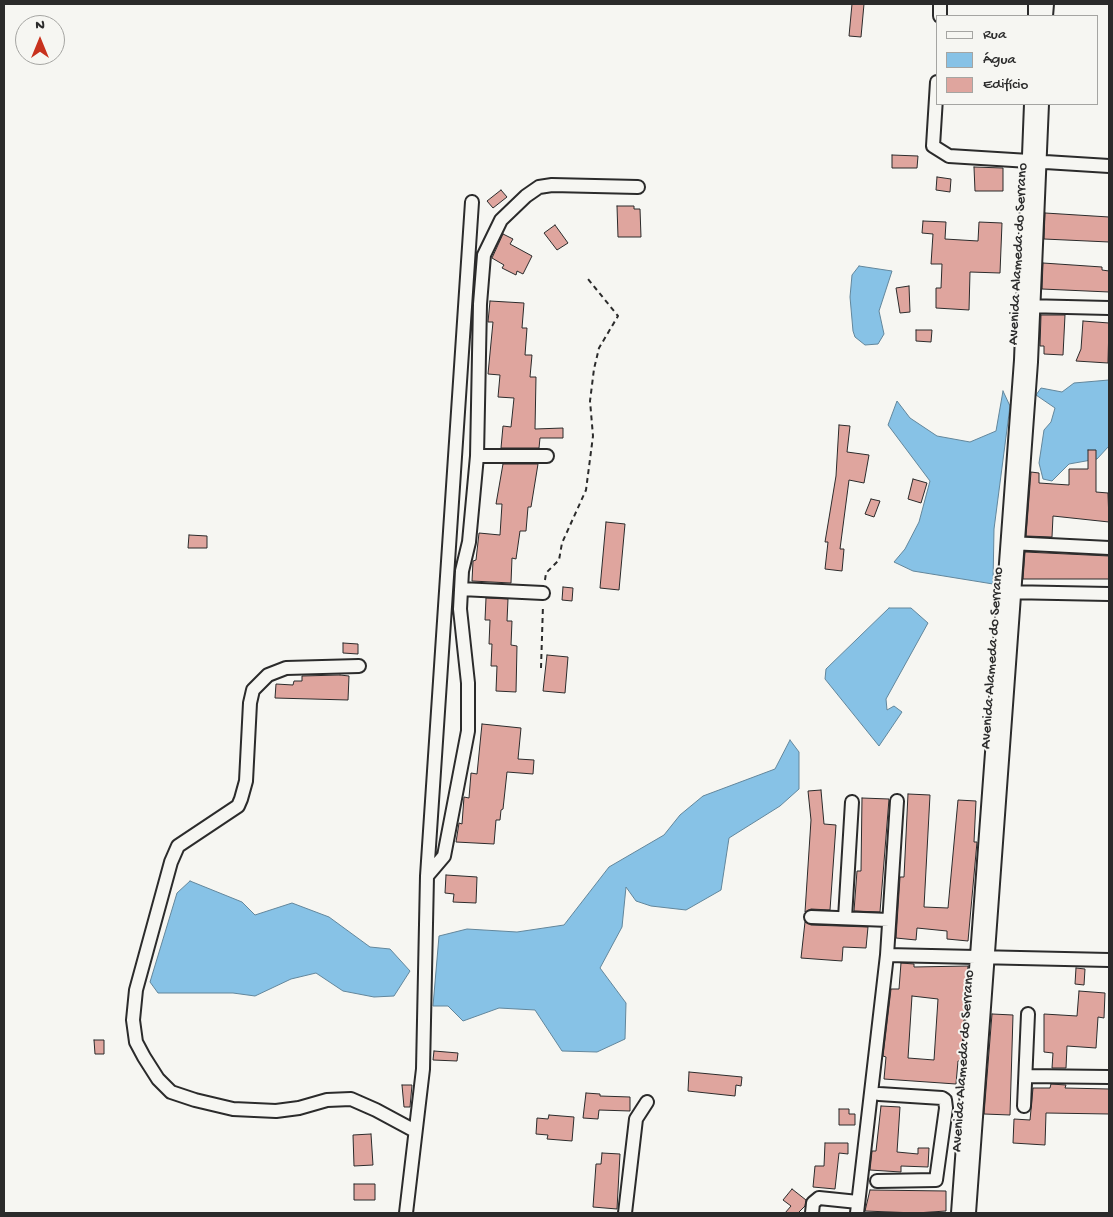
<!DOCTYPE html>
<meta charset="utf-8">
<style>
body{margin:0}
#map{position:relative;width:1113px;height:1217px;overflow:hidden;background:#f6f6f2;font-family:"Gochi Hand",sans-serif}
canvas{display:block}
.frame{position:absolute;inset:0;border:5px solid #2b2b2b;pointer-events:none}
.legend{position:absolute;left:936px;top:15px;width:162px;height:90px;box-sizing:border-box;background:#f6f6f2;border:1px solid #a5a5a2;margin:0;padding:6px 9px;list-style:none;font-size:15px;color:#2b2b2b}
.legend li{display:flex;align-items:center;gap:10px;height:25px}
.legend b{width:25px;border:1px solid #a5a5a2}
.north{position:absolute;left:15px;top:15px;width:50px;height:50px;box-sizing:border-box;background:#f6f6f2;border:1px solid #a5a5a2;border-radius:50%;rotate:0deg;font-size:14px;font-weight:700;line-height:20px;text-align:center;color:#2b2b2b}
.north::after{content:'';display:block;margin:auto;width:18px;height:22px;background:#c8321e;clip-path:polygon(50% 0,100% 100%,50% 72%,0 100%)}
</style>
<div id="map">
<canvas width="1113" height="1217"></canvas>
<div class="frame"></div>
<ul class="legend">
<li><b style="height:6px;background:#f6f6f2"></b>Rua</li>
<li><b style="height:14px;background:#87c2e6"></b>Água</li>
<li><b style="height:14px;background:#dfa59e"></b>Edifício</li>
</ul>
<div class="north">N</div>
</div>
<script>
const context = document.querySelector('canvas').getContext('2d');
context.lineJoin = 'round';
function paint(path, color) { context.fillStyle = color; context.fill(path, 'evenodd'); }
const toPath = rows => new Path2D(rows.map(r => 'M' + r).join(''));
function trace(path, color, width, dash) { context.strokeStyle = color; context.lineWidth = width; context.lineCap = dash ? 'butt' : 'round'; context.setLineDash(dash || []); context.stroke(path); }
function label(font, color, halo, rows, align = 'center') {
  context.font = font + ' "Gochi Hand",sans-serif'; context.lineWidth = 4; context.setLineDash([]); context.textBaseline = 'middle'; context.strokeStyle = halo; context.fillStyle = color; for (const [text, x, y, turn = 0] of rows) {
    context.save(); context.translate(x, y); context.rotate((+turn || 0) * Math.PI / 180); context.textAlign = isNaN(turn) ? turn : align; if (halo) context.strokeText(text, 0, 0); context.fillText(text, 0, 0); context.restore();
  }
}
const water = toPath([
 [859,266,892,271,879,311,884,334,878,344,865,345,855,337,853,331,850,297,852,275,859,266],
 [1109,380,1109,446,1097,459,1069,464,1052,481,1043,479,1039,463,1044,430,1051,422,1055,408,1036,395,1041,388,1062,392,1074,383,1109,380],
 [1003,391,1010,406,994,529,993,584,913,571,894,562,905,549,919,522,930,481,888,425,897,401,910,418,937,436,970,442,996,431,1003,391],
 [889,608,911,608,928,623,886,699,887,710,894,706,902,712,879,746,825,679,826,669,889,608],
 [790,740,799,752,799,789,780,806,729,838,721,890,686,910,651,906,636,901,626,887,622,927,600,968,626,1003,625,1039,597,1052,562,1051,535,1010,499,1008,463,1021,448,1006,433,1006,439,936,467,929,517,932,564,925,609,867,664,835,680,815,703,796,775,769,790,740],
 [190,881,242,902,255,915,292,903,329,917,370,947,390,949,410,971,394,996,374,997,343,991,316,973,291,979,255,996,233,993,158,993,150,982,177,893,190,881]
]);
paint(water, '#87c2e6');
trace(water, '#62869b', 1);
const building = toPath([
 [852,4,864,4,861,37,849,36,852,4],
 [892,155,918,156,917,168,892,168,892,155],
 [974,167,1003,168,1003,191,975,191,974,167],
 [937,177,951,179,950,192,936,190,937,177],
 [501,190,507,197,493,208,487,201,501,190],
 [617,206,634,206,634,209,640,209,641,237,618,237,617,206],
 [1045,213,1109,217,1109,242,1044,239,1045,213],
 [923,221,946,222,945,239,978,241,979,222,1002,223,1000,273,970,272,969,310,936,308,936,288,941,288,942,264,931,264,933,234,922,233,923,221],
 [555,225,568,243,557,250,544,233,555,225],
 [503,234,513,239,510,244,532,256,523,274,517,271,516,275,502,268,504,265,492,258,503,234],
 [1043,263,1102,267,1102,270,1109,271,1109,292,1042,289,1043,263],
 [909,286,910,312,900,313,896,288,909,286],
 [490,301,524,303,522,328,527,328,525,355,532,355,530,377,536,377,535,429,563,428,563,438,540,438,539,448,501,448,503,426,511,427,514,398,498,397,500,375,488,374,493,322,488,322,490,301],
 [1041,315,1065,315,1063,355,1044,354,1044,346,1040,346,1041,315],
 [1083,321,1109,323,1108,363,1076,361,1081,349,1083,321],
 [916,330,932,330,931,342,916,341,916,330],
 [839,425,850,426,847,452,869,455,864,483,849,480,840,549,844,549,842,571,825,569,828,542,825,542,836,476,839,425],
 [1088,450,1096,450,1096,492,1108,493,1109,522,1053,516,1052,537,1026,536,1031,472,1039,473,1039,483,1069,485,1069,469,1088,469,1088,450],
 [503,464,538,464,531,507,528,507,526,531,520,531,516,559,512,558,511,583,472,581,473,561,476,560,479,533,500,535,502,504,496,504,503,464],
 [913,479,927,483,921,503,908,499,913,479],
 [871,499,880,501,874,517,865,514,871,499],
 [606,522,625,524,619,590,600,588,606,522],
 [189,535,207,536,207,548,188,548,189,535],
 [1025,552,1109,556,1109,579,1023,579,1025,552],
 [563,587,573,588,572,601,562,600,563,587],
 [486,598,508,599,507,621,512,621,511,645,517,646,516,692,496,691,497,666,491,666,492,644,489,644,490,620,485,620,486,598],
 [343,643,358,644,358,654,343,653,343,643],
 [547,655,568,657,565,693,543,691,547,655],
 [340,675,349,676,348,700,275,698,276,684,293,685,294,681,302,681,302,676,340,675],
 [482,724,521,728,518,759,534,760,533,774,507,772,503,809,501,810,500,820,496,820,494,844,456,842,459,823,462,824,464,797,469,798,471,773,477,774,482,724],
 [821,790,824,824,836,825,830,910,811,909,805,912,811,820,808,791,821,790],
 [908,794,930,795,924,907,948,908,958,800,976,801,974,842,977,842,968,941,947,939,947,931,917,928,916,940,896,938,900,877,904,877,908,794],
 [862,798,889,799,880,912,854,911,857,871,861,871,862,798],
 [446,875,477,877,476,903,453,902,454,894,445,893,446,875],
 [805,922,811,925,868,927,866,948,843,947,842,961,801,958,805,922],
 [901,963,914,964,914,967,968,966,961,1061,958,1061,956,1084,884,1079,886,1057,883,1056,891,989,899,989,901,963],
 [912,996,938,999,934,1060,908,1058,912,996],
 [1076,968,1085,969,1084,985,1075,984,1076,968],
 [1079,991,1105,993,1104,1018,1098,1017,1096,1048,1067,1046,1066,1068,1052,1068,1053,1053,1044,1052,1044,1014,1077,1016,1079,991],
 [992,1014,1013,1015,1010,1115,984,1114,992,1014],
 [94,1040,104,1040,104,1054,95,1054,94,1040],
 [434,1051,458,1053,457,1061,433,1060,434,1051],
 [689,1072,742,1077,741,1086,736,1085,735,1096,688,1091,689,1072],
 [1051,1084,1066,1085,1065,1088,1109,1089,1109,1114,1046,1113,1045,1145,1013,1143,1014,1119,1030,1120,1033,1088,1050,1088,1051,1084],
 [402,1085,412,1085,410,1107,404,1107,402,1085],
 [586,1093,600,1094,600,1096,630,1097,630,1111,599,1110,598,1119,583,1118,586,1093],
 [881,1106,900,1107,897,1152,918,1154,918,1148,929,1148,928,1167,901,1166,901,1172,870,1170,872,1151,876,1151,881,1106],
 [839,1109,849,1109,849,1114,855,1114,855,1125,839,1125,839,1109],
 [549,1115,574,1117,572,1141,547,1139,548,1135,536,1134,537,1118,548,1119,549,1115],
 [371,1134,373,1165,354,1166,353,1135,371,1134],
 [825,1143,848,1143,848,1154,839,1153,835,1189,813,1187,815,1166,824,1166,825,1143],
 [602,1153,620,1154,617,1209,593,1207,596,1164,601,1164,602,1153],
 [354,1184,375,1184,375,1200,354,1200,354,1184],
 [792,1189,806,1200,805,1206,798,1213,785,1213,791,1206,783,1200,792,1189],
 [870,1190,946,1191,946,1211,916,1213,865,1211,870,1190]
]);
paint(building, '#dfa59e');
trace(building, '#2b2b2b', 1);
const minor = toPath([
 [940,16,940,4],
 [1035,16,1035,4],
 [1046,16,1047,4],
 [937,82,933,146,949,156,1109,166],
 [1025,306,1109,308],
 [477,456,547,456],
 [1010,543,1109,548],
 [461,589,543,593],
 [1006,592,1109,594],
 [359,666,286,668,268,675,253,690,250,703,246,781,241,799,238,806,178,846,171,862,136,990,133,1020,136,1042,144,1057,158,1079,171,1092,195,1100,233,1109,276,1111,299,1108,327,1100,351,1099,376,1110,415,1131],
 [427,876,444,856,468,731,468,683,460,609,462,571,469,542,477,456,480,304,484,255,501,220,526,196,539,187,552,185,638,187],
 [811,917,889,920],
 [845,918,852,802],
 [887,955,1109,960],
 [1026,1076,1109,1077],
 [1024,1106,1028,1014],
 [877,1181,936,1180,946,1108,945,1100,942,1098,879,1094],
 [406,1213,423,1069,427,876,472,202],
 [625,1213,636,1119,647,1102],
 [812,1213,813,1203,819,1198,858,1202],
 [857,1213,887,955,897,801],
 [958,1213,1021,360,1031,104],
 [969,1213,1031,362,1042,104]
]);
trace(minor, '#2b2b2b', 16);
trace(toPath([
 [545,580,546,573,559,560,562,543,586,490,593,436,590,401,594,369,599,348,618,316,588,279],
 [541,668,543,605]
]), '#2b2b2b', 2, [5, 4]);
trace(minor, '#f6f6f2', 12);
label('15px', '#2b2b2b', '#f6f6f2', [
 ["Avenida Alameda do Serrano",1019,254,-87],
 ["Avenida Alameda do Serrano",993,658,-86],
 ["Avenida Alameda do Serrano",964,1061,-86]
]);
</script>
